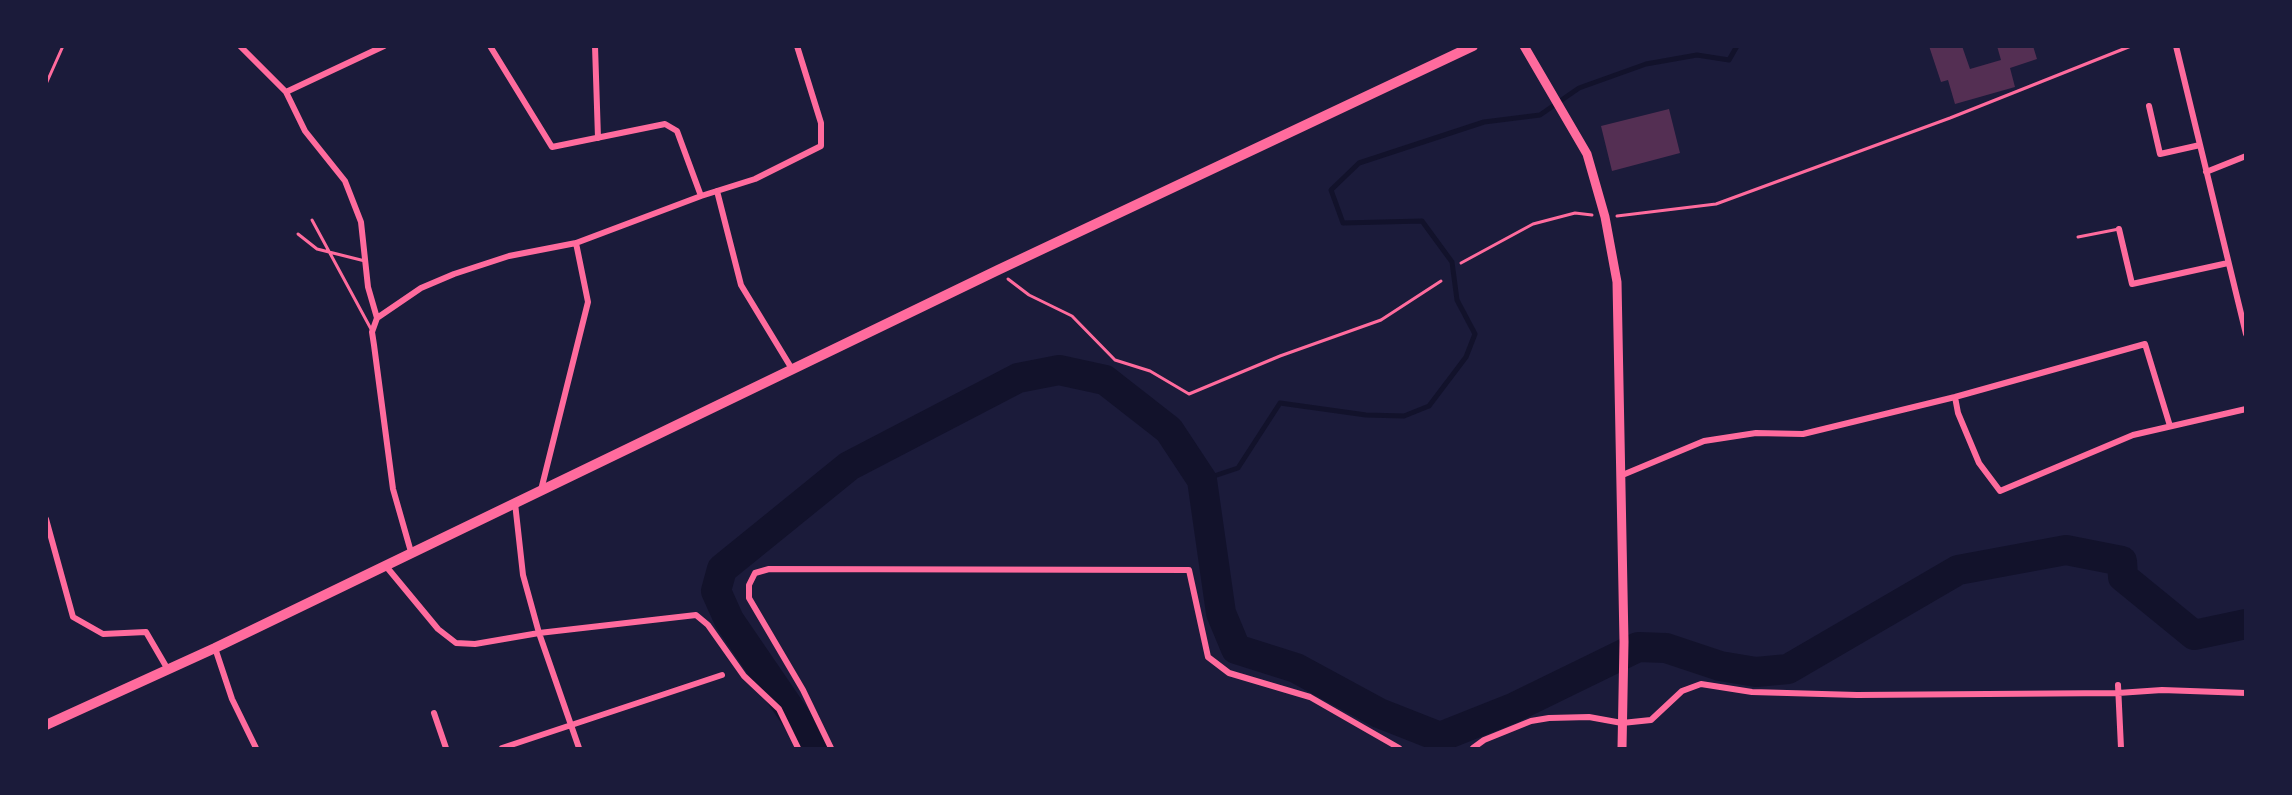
<!DOCTYPE html>
<style>
body{margin:0}
#map{position:relative;width:2292px;height:795px;overflow:hidden;background:#1b1b3a;font-family:Ubuntu,sans-serif}
canvas{display:block}
.frame{position:absolute;inset:0;border:48px solid #1b1b3a;pointer-events:none}
</style>
<div id="map">
<canvas width="2292" height="795"></canvas>
<div class="frame"></div>
</div>
<script>
const context = document.querySelector('canvas').getContext('2d');
context.lineJoin = 'round';
const toPath = rows => new Path2D(rows.map(r => 'M' + r).join(''));
function trace(path, color, width, dash) { context.strokeStyle = color; context.lineWidth = width; context.lineCap = dash ? 'butt' : 'round'; context.setLineDash(dash || []); context.stroke(path); }
function paint(path, color) { context.fillStyle = color; context.fill(path, 'evenodd'); }
trace(toPath([
 [1202,480,1238,468,1280,403,1366,415,1404,416,1429,406,1466,357,1475,334,1457,300,1452,262,1422,221,1343,223,1331,190,1359,163,1484,122,1540,115,1579,88,1646,64,1697,55,1729,60,1737,46]
]), '#12122b', 5);
trace(toPath([
 [814,748,811,740,729,620,716,591,722,569,849,466,1018,378,1059,370,1105,380,1169,430,1202,480,1221,613,1236,649,1296,668,1379,713,1440,737,1513,708,1638,647,1666,648,1720,666,1756,672,1788,669,1958,570,2066,550,2122,561,2123,577,2194,635,2246,624]
]), '#12122b', 30);
paint(toPath([
 [1929,46,1962,46,1970,69,2001,60,1997,46,2033,46,2037,59,2010,68,2015,87,1955,104,1948,80,1941,82],
 [1669,109,1680,153,1612,171,1601,126]
]), '#542f53');
trace(toPath([
 [46,84,63,46],
 [1617,216,1716,204,1950,118,2131,46],
 [1461,263,1533,224,1575,213,1592,215],
 [1008,279,1029,295,1072,316,1115,360,1150,371,1189,394,1280,356,1381,320,1441,281]
]), '#ff6b9d', 3);
trace(toPath([
 [312,220,371,329],
 [298,234,317,249,365,261],
 [2078,237,2119,229]
]), '#ff6b9d', 3);
trace(toPath([
 [240,46,286,92,305,131,345,181,361,222,368,287,377,318],
 [490,46,552,147,665,124,677,131,701,196],
 [595,46,598,138],
 [2176,46,2246,334],
 [286,92,384,46],
 [2149,106,2160,154,2200,145],
 [2206,172,2246,156],
 [717,191,741,285,792,369],
 [2119,229,2132,284,2228,263],
 [1955,397,1958,413,1979,463,2000,491,2133,435,2246,409],
 [1620,476,1704,441,1756,433,1803,434,1955,397,2145,344,2170,426],
 [541,490,588,302,576,243],
 [515,503,523,575,539,633,579,748],
 [46,519,73,617,103,634,146,632,167,668],
 [411,552,393,489,374,345,372,332,377,318,421,288,454,274,509,256,576,243,701,196,755,179,821,146,821,123,797,46],
 [385,565,438,629,456,643,475,644,539,633,696,615,708,625,744,676,779,709,798,748],
 [215,648,232,699,256,748],
 [2118,685,2121,748],
 [434,713,446,748],
 [502,748,722,675],
 [831,748,803,690,749,598,749,585,755,573,769,569,1189,570,1208,657,1229,673,1310,697,1399,748],
 [1473,748,1484,740,1531,721,1549,718,1589,717,1622,723,1651,720,1682,691,1701,684,1752,692,1857,695,2118,693,2162,690,2246,693]
]), '#ff6b9d', 6);
trace(toPath([
 [1524,46,1587,154,1605,217,1617,282,1624,642,1622,748]
]), '#ff6b9d', 9);
trace(toPath([
 [46,725,215,648,998,270,1473,46]
]), '#ff6b9d', 10);
</script>
